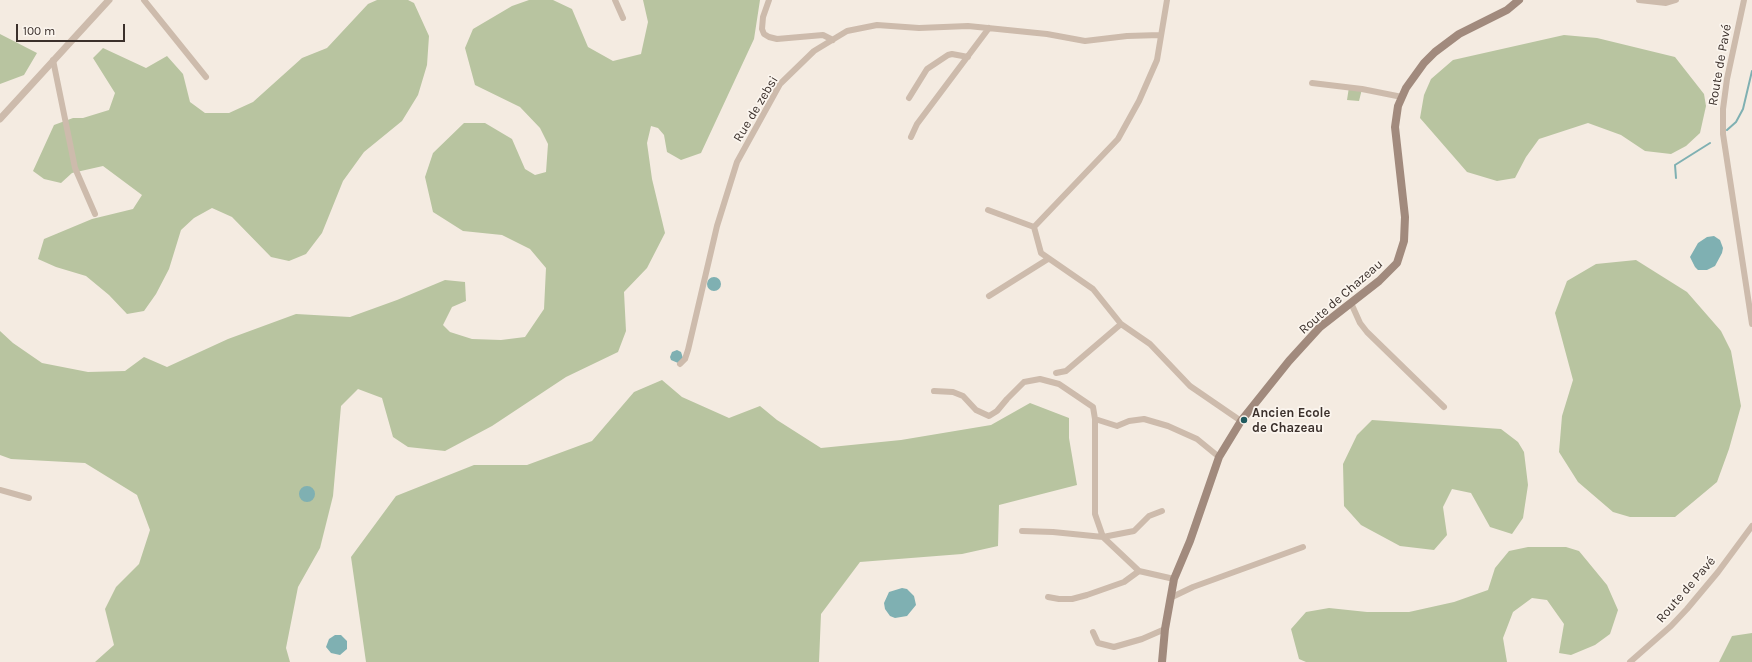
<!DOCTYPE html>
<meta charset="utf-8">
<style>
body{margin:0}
#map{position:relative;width:1752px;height:662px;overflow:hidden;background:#f4ebe1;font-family:Karla,sans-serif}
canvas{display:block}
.scale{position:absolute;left:16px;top:24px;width:109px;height:18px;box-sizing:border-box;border:2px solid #3b302b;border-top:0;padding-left:5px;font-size:12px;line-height:14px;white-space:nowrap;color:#3b302b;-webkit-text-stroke:3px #fbf5ee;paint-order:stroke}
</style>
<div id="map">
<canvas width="1752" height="662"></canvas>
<div class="scale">100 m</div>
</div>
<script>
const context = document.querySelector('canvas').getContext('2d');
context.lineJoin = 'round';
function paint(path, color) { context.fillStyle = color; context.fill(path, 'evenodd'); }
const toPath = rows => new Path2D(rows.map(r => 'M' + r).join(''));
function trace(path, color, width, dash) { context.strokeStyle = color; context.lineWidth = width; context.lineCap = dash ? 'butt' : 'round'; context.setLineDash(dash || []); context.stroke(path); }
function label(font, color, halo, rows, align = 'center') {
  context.font = font + ' Karla,sans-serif'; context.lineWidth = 3.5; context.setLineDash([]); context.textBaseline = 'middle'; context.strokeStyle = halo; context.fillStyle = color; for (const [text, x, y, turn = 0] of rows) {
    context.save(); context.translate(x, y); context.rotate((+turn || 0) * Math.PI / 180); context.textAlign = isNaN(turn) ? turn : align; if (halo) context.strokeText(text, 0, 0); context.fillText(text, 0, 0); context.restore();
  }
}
paint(toPath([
 [377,0,408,0,414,3,429,36,427,65,418,95,402,121,364,152,343,181,322,233,306,254,289,261,271,257,232,217,212,208,194,218,181,230,169,269,156,294,144,311,127,314,109,295,86,276,56,267,38,259,44,239,92,219,133,209,142,195,103,166,72,173,61,183,44,179,33,171,54,125,73,118,83,118,109,110,115,93,93,58,103,48,146,68,167,56,183,74,190,102,205,113,229,113,253,102,302,58,327,48,368,4],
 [529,0,553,0,572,9,588,47,613,61,641,54,648,22,643,0,760,0,754,39,701,153,681,160,667,152,664,135,658,128,651,126,647,143,652,179,665,233,647,268,624,292,626,331,618,352,566,377,492,426,445,451,408,447,393,437,382,398,358,389,341,406,333,496,320,548,298,587,286,648,290,662,95,662,114,645,105,609,116,587,139,564,150,530,137,495,85,463,11,459,0,455,0,331,13,343,42,363,88,372,125,371,144,357,167,367,228,339,296,314,350,317,397,300,445,280,465,282,466,301,452,307,443,325,450,332,472,339,501,340,525,337,544,309,546,268,530,249,502,235,463,231,433,212,425,177,433,153,464,123,485,123,512,139,525,169,535,175,546,172,548,144,540,128,520,107,475,85,465,48,473,29,512,6],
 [0,34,37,53,24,75,0,84],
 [1564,35,1597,38,1675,57,1704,94,1706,106,1700,133,1686,146,1671,154,1645,151,1621,135,1588,123,1539,139,1526,157,1515,178,1497,181,1467,172,1420,118,1424,95,1431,79,1453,60],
 [1349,87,1362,89,1359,101,1347,100],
 [1636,260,1687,292,1721,331,1731,351,1741,406,1729,449,1717,482,1675,517,1630,517,1613,512,1578,482,1559,452,1562,416,1573,380,1555,313,1567,281,1596,264],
 [662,380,682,397,729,418,760,406,777,420,821,448,901,440,991,425,1030,403,1069,418,1069,438,1077,485,999,505,998,546,962,554,860,562,821,614,819,662,366,662,351,557,396,496,474,465,527,465,592,441,634,392],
 [1372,420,1501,429,1518,442,1524,452,1528,485,1523,518,1512,534,1490,527,1471,493,1452,489,1443,507,1447,535,1434,550,1400,546,1361,525,1344,506,1343,464,1357,435],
 [1528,547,1566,547,1579,551,1607,585,1618,610,1610,634,1595,645,1571,655,1559,653,1564,624,1547,600,1532,598,1513,612,1503,638,1507,662,1306,662,1299,659,1291,629,1306,612,1329,608,1367,612,1409,612,1454,602,1488,590,1495,568,1509,551],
 [1752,633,1752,662,1719,662,1732,636]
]), '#b8c4a0');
paint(toPath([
 [1714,236,1720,240,1723,248,1722,253,1715,266,1707,270,1698,270,1695,267,1690,257,1698,243,1707,237],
 '707 284a7 7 0 1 1 14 0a7 7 0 1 1-14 0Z',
 [677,350,681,352,683,358,678,363,671,360,670,357,672,352],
 '299 494a8 8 0 1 1 16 0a8 8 0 1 1-16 0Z',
 [902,588,907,589,914,596,916,605,907,616,895,618,890,616,885,609,884,603,889,592],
 [335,635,341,635,347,641,347,649,340,655,331,653,326,647,329,639]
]), '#7fb0b2');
trace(toPath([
 [1727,130,1736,122,1743,109,1752,71],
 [1676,178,1675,165,1710,143]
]), '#7fb0b2', 2);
trace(toPath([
 [144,0,206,77],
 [615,0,623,18],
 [769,0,763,17,762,29,764,34,769,37,777,39,823,35,833,40],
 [1639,0,1666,3,1676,0],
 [1744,0,1727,79,1723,109,1723,134,1752,324],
 [53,60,75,168,95,214],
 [1312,83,1362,89,1402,97],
 [909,98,927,69,948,55,952,54,968,57],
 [911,137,917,124,989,28],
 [988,210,1034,227,1118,139,1139,101,1157,60,1167,0],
 [1034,227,1041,253,1093,289,1121,324,1150,344,1190,386,1241,421],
 [989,296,1048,259],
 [1351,303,1360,323,1367,332,1444,407],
 [680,364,685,359,688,350,717,226,737,162,780,84,814,51,847,31,877,25,919,28,968,26,1047,34,1085,41,1127,36,1160,35],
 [1056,373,1066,371,1121,324],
 [934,391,953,392,963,396,976,410,989,416,997,411,1007,399,1024,382,1040,379,1059,384,1093,407,1095,419,1095,514,1103,537,1139,571,1174,579],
 [1095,419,1117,426,1129,421,1144,419,1168,426,1197,439,1219,457],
 [0,490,29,498],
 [1022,531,1053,532,1103,537,1134,531,1149,516,1162,511],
 [1048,597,1059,599,1072,599,1087,595,1124,582,1139,571],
 [1170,598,1193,587,1303,547],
 [1093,632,1098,643,1114,647,1142,639,1165,629],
 [1630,662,1671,626,1687,609,1718,572,1752,526]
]), '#cdbbac', 6);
trace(toPath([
 [0,119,109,0]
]), '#cdbbac', 7);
trace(toPath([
 [1162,662,1165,629,1174,579,1190,541,1219,457,1241,421,1289,361,1320,327,1379,281,1397,263,1404,241,1405,217,1395,127,1398,106,1406,88,1424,63,1435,52,1459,34,1507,10,1519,0]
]), '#a18a7d', 8);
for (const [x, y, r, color] of [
 [1244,420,4,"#1f5a5e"]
]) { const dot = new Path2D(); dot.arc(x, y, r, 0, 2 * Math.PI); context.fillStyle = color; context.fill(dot); trace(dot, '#fbf5ee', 1.5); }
label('13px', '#3b302b', '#fbf5ee', [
 ["Route de Pavé",1720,65,-80],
 ["Rue de zebsi",756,109,-59],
 ["Route de Chazeau",1341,297,-41],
 ["Route de Pavé",1686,590,-49]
]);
label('bold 13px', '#3b302b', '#fbf5ee', [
 ["Ancien Ecole",1252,413],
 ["de Chazeau",1252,428]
], 'left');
</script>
